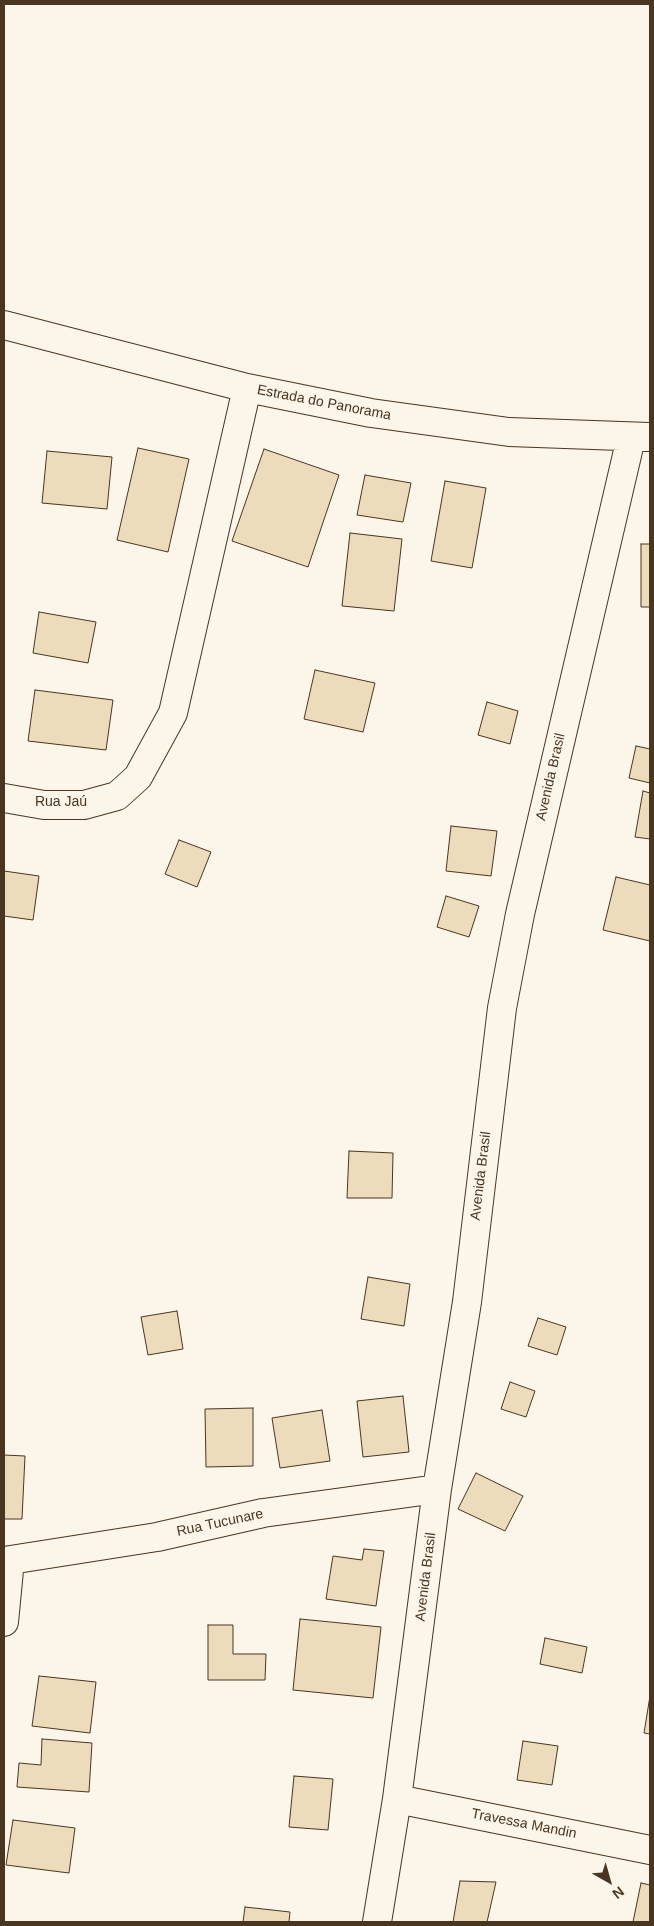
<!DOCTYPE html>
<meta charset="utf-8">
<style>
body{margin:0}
#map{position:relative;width:654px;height:1926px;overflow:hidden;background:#fbf6e9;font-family:Helvetica,sans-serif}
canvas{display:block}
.frame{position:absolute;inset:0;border:5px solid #4a3520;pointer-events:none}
.north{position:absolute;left:584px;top:1856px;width:50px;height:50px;-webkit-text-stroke:4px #fbf6e9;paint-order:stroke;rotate:142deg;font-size:14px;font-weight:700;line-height:20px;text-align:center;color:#4a3520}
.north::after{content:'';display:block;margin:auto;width:18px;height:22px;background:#4a3520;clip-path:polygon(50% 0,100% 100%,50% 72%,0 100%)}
</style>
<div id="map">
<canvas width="654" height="1926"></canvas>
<div class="frame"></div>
<div class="north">N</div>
</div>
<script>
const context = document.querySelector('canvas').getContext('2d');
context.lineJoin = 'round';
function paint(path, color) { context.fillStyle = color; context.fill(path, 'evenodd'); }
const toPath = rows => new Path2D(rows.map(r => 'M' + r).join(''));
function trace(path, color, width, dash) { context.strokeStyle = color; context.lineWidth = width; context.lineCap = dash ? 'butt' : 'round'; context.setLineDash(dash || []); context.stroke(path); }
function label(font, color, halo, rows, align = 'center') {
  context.font = font + ' Helvetica,sans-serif'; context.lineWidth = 4; context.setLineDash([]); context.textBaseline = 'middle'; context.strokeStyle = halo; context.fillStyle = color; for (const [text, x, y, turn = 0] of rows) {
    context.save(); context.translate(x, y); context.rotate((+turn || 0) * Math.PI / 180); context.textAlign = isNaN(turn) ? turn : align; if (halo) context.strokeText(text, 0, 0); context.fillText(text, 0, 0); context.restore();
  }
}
const building = toPath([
 [138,448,189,459,168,552,117,540,138,448],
 [264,449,339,475,308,567,232,541,264,449],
 [47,451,112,457,107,509,42,503,47,451],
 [365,475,411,483,403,522,357,515,365,475],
 [445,481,486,488,472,568,431,561,445,481],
 [350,533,402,539,394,611,342,606,350,533],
 [641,544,650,544,650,607,641,607,641,544],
 [39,612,96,622,88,663,33,653,39,612],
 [315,670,375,683,363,732,304,719,315,670],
 [35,690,113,700,106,750,28,741,35,690],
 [487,702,518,711,510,744,478,735,487,702],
 [636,746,650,749,650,783,629,778,636,746],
 [643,791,650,793,650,839,635,837,643,791],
 [451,826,497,831,491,876,446,871,451,826],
 [179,840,211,852,197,887,165,874,179,840],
 [4,871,39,876,33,920,4,916,4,871],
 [616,877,650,885,650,941,603,930,616,877],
 [446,896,479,906,469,937,437,927,446,896],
 [349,1151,393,1153,392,1198,347,1198,349,1151],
 [368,1277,410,1284,404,1326,361,1319,368,1277],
 [177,1311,183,1349,148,1355,141,1317,177,1311],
 [538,1318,566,1327,557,1355,528,1346,538,1318],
 [510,1382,535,1391,526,1417,501,1409,510,1382],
 [403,1396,409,1452,363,1457,357,1401,403,1396],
 [253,1408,253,1466,206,1467,205,1409,253,1408],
 [322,1410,330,1461,280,1468,272,1418,322,1410],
 [4,1455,25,1456,22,1519,4,1519,4,1455],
 [476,1473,523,1496,505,1531,458,1509,476,1473],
 [364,1549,384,1551,376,1606,326,1599,333,1556,362,1560,364,1549],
 [300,1619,381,1627,373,1698,293,1690,300,1619],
 [208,1625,233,1625,233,1654,266,1654,265,1680,208,1680,208,1625],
 [545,1638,587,1647,582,1673,540,1664,545,1638],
 [39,1676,96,1682,90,1733,32,1726,39,1676],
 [650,1696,650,1734,644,1733,650,1696],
 [42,1739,92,1743,89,1792,17,1787,19,1763,41,1765,42,1739],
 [523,1741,558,1746,552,1785,517,1780,523,1741],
 [294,1776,333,1779,328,1830,289,1827,294,1776],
 [13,1820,75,1828,69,1873,6,1865,13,1820],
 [460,1881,496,1882,487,1922,453,1922,460,1881],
 [641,1883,650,1885,650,1922,633,1922,641,1883],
 [245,1907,290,1912,289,1922,243,1922,245,1907]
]);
paint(building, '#ecdcbc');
trace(building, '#4a3520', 1);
const minor = toPath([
 [4,325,247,388,371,413,509,432,649,437],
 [4,798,44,805,84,805,117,796,138,777,173,713,247,388],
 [4,1561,157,1537,263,1513,437,1489],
 [4,1622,10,1560],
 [397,1799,650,1850],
 [377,1922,397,1799,437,1489,467,1302,502,1008,520,914,631,438]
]);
trace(minor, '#4a3520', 30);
trace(minor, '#fbf6e9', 28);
label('14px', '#4a3520', '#fbf6e9', [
 ["Estrada do Panorama",324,403,11],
 ["Avenida Brasil",551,777,-77],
 ["Rua Jaú",61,802],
 ["Avenida Brasil",481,1176,-83],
 ["Rua Tucunare",220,1523,-12],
 ["Avenida Brasil",426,1577,-83],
 ["Travessa Mandin",524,1824,11]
]);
</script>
